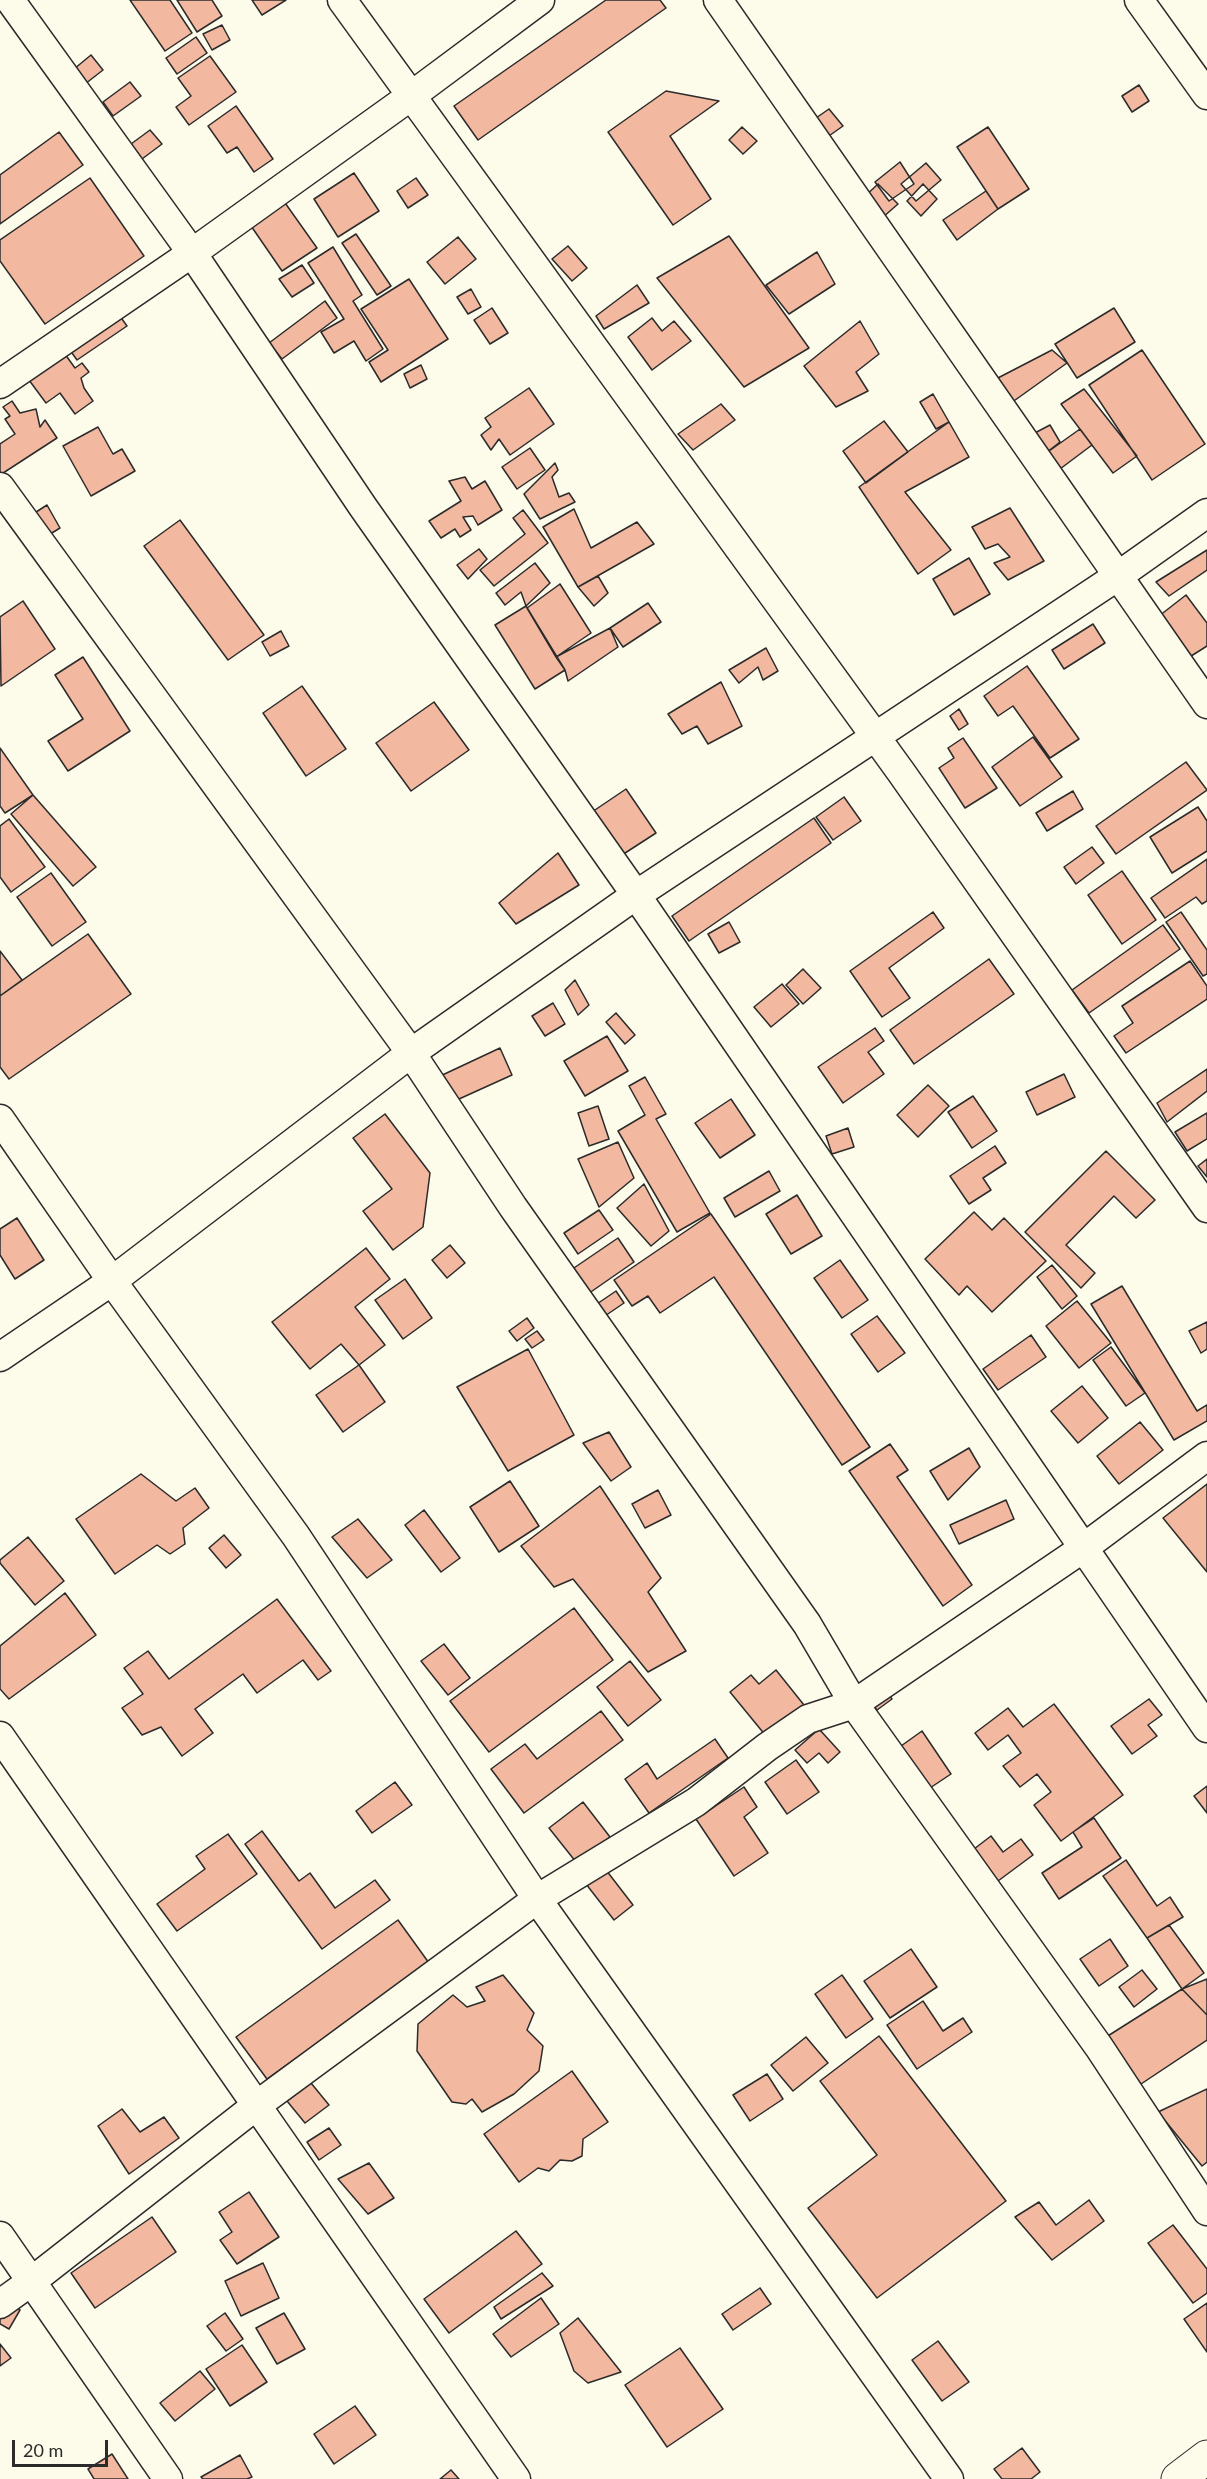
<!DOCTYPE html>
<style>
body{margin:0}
#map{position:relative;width:1207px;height:2479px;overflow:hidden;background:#fdfbea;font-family:Lato,sans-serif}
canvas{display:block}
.scale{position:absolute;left:12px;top:2440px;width:96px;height:27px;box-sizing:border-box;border:3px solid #2b2b2b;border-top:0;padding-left:8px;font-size:18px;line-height:21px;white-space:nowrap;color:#2b2b2b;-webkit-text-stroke:4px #fdfbea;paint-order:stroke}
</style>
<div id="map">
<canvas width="1207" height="2479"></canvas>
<div class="scale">20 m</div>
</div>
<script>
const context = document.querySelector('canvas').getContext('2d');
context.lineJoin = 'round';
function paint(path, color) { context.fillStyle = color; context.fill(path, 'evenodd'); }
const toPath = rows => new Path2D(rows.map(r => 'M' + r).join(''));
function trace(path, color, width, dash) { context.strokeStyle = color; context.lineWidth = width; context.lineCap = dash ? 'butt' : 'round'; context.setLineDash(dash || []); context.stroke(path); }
const building = toPath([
 [130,0,170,0,192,33,165,51,130,0],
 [177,0,212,0,222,16,197,32,177,0],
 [252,0,286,0,262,15,252,0],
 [606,0,660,0,666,8,478,140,454,106,606,0],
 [222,25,230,40,212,50,203,34,222,25],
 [196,37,207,53,177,74,166,58,196,37],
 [91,55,103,70,85,84,74,69,91,55],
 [210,56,236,92,189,125,176,107,191,96,178,78,210,56],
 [130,82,141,96,113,116,103,102,130,82],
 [1139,85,1149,101,1132,112,1122,96,1139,85],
 [666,91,719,101,670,136,711,199,673,225,608,132,666,91],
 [236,106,273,159,254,172,237,147,227,153,208,126,236,106],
 [829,109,843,126,826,138,813,120,829,109],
 [742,127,757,141,743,154,729,140,742,127],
 [988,127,1029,189,998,209,957,147,988,127],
 [150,130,162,144,142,159,131,144,150,130],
 [59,132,83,165,0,224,0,175,59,132],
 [900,162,914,184,889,201,875,182,900,162],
 [926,163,941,180,916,201,901,184,926,163],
 [354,173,379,211,338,237,314,199,354,173],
 [90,178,144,256,45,324,0,261,0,240,90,178],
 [416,178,428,195,408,208,397,191,416,178],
 [878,184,898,204,882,218,863,198,878,184],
 [923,184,937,199,921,216,907,201,923,184],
 [986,191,998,209,957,240,943,220,986,191],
 [283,200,317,248,282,271,249,223,283,200],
 [356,234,391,286,377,295,342,243,356,234],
 [729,236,809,348,744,387,657,278,729,236],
 [458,237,476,259,445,284,427,262,458,237],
 [568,246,587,268,572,281,552,259,568,246],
 [333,247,362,295,353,301,383,349,366,361,354,341,334,353,321,332,344,319,308,263,333,247],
 [817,252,835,284,789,314,766,285,817,252],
 [302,265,314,283,292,297,279,279,302,265],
 [409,279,448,339,381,382,369,362,388,350,361,309,409,279],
 [637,285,649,303,604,329,596,316,637,285],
 [471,289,481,307,468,314,457,297,471,289],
 [325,301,337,318,282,359,269,343,325,301],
 [492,308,508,333,490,344,474,320,492,308],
 [1114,308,1135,342,1077,378,1055,344,1114,308],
 [117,312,127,326,77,360,67,346,117,312],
 [652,318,662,331,674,321,691,341,652,370,628,337,652,318],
 [860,321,879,354,856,372,868,391,836,407,804,366,860,321],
 [62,350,75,368,82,363,89,372,81,378,84,388,93,401,75,414,60,393,46,403,26,376,62,350],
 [1052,350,1067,363,1011,403,994,380,1052,350],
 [1142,350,1205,444,1152,480,1089,385,1142,350],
 [421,365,427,379,410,388,404,374,421,365],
 [529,388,554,424,510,455,499,439,491,450,481,435,491,427,485,418,529,388],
 [1084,389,1137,456,1113,473,1061,404,1084,389],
 [933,394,949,422,936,429,920,402,933,394],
 [12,401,20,413,36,409,40,427,45,420,57,438,0,475,0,444,15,434,5,419,10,416,3,407,12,401],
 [721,404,735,420,693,450,678,434,721,404],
 [884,421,908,452,866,483,843,451,884,421],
 [949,422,969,457,905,492,951,550,918,574,859,487,949,422],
 [1050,425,1060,442,1042,456,1031,435,1050,425],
 [98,427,113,454,122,449,135,471,91,496,63,446,98,427],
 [1080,429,1092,445,1056,472,1042,456,1080,429],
 [530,448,545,470,517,489,502,467,530,448],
 [555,463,558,470,552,477,559,497,569,493,575,502,540,519,524,494,555,463],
 [465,477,472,489,485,481,502,510,478,525,473,516,463,517,471,530,460,537,455,529,441,538,429,521,461,501,449,481,465,477],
 [47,505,60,528,47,536,33,514,47,505],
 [1010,508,1044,561,1008,580,994,563,1010,557,998,544,985,549,972,527,1010,508],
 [574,509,591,548,637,522,654,544,578,587,543,527,574,509],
 [523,510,548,543,494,586,480,570,525,534,513,518,523,510],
 [180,520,264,635,228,660,144,546,180,520],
 [479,549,487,559,468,579,457,565,479,549],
 [1207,550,1207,570,1169,596,1156,582,1207,550],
 [969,558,990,594,954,615,933,579,969,558],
 [535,563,550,583,526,606,521,592,505,605,496,593,535,563],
 [598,576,608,593,594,606,578,587,598,576],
 [560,584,591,633,556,657,527,608,560,584],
 [1186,595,1207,623,1207,646,1188,658,1159,616,1186,595],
 [23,601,55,649,1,686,0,617,23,601],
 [648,603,661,622,623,647,610,628,648,603],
 [526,606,565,670,535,689,495,625,526,606],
 [1093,624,1105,643,1064,669,1052,650,1093,624],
 [610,628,618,647,568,681,565,670,556,657,610,628],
 [281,631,289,646,270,656,262,642,281,631],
 [766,648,778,671,763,680,758,667,739,683,729,670,766,648],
 [83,657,130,731,68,771,48,741,83,719,55,675,83,657],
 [1027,666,1079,739,1050,758,1013,706,998,716,984,696,1027,666],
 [721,682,742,726,708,744,697,726,682,734,668,714,721,682],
 [302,686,346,749,306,776,263,713,302,686],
 [434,702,469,750,411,791,376,743,434,702],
 [959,709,968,724,959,730,950,716,959,709],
 [1033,737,1062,777,1020,806,992,767,1033,737],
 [963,738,997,788,965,808,939,768,954,758,948,748,963,738],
 [0,748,33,795,5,813,0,806,0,748],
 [1186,762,1207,790,1116,854,1096,826,1186,762],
 [626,789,656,833,622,855,592,812,626,789],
 [1073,791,1083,809,1047,831,1036,813,1073,791],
 [33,795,96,867,73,886,11,814,33,795],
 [844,797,861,821,833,840,816,817,844,797],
 [1198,807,1207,821,1207,851,1172,873,1150,837,1198,807],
 [814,818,831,843,689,941,672,916,814,818],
 [9,819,45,867,11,892,0,877,0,826,9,819],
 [1092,847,1104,863,1076,884,1064,867,1092,847],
 [558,853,579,885,516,924,499,903,558,853],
 [1207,859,1207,901,1202,904,1196,897,1165,918,1151,898,1207,859],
 [1122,871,1156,920,1122,944,1088,895,1122,871],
 [51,873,86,922,52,946,17,897,51,873],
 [933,912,944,928,889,968,910,998,882,1017,850,971,933,912],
 [1181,912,1207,950,1207,974,1203,976,1166,922,1181,912],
 [729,922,740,942,719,953,708,934,729,922],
 [1163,925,1180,949,1089,1013,1072,990,1163,925],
 [88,934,131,994,9,1079,0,1067,0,996,88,934],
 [0,951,22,980,0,996,0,951],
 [989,959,1014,994,914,1064,890,1030,989,959],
 [1190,961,1207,986,1207,999,1126,1053,1114,1036,1133,1023,1122,1006,1190,961],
 [803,969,821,988,803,1004,786,985,803,969],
 [575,980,589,1005,578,1015,565,990,575,980],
 [782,984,799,1004,771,1027,754,1007,782,984],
 [553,1003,565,1024,545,1036,532,1016,553,1003],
 [616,1013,635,1035,625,1044,606,1022,616,1013],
 [875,1028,884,1041,868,1052,884,1074,843,1103,818,1067,875,1028],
 [607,1036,628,1071,585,1096,564,1061,607,1036],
 [500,1048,512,1075,448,1104,436,1078,500,1048],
 [1207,1069,1207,1091,1167,1122,1157,1103,1207,1069],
 [1064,1074,1075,1097,1037,1115,1026,1092,1064,1074],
 [645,1077,666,1114,656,1119,710,1213,677,1232,618,1131,645,1115,629,1086,645,1077],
 [928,1085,949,1106,918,1137,897,1115,928,1085],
 [973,1096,997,1131,972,1148,948,1112,973,1096],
 [731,1099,755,1135,720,1158,695,1123,731,1099],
 [598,1106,609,1139,589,1146,578,1113,598,1106],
 [1207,1113,1207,1139,1187,1151,1175,1132,1207,1113],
 [385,1114,430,1173,423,1227,393,1250,363,1211,392,1189,353,1138,385,1114],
 [848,1128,854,1147,832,1154,826,1136,848,1128],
 [618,1142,634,1178,599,1207,578,1159,618,1142],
 [995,1146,1006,1163,983,1178,991,1190,969,1204,950,1176,995,1146],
 [1106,1151,1155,1200,1136,1218,1114,1196,1066,1245,1095,1273,1081,1288,1025,1232,1106,1151],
 [1207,1159,1207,1177,1198,1166,1207,1159],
 [769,1171,780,1191,735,1217,724,1198,769,1171],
 [644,1184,669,1231,651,1246,617,1208,644,1184],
 [797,1195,822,1236,791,1254,766,1214,797,1195],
 [599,1210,613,1230,578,1254,564,1233,599,1210],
 [974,1212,992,1230,1004,1218,1046,1261,992,1312,967,1286,959,1295,925,1259,974,1212],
 [711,1214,870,1447,842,1465,714,1277,660,1313,648,1296,632,1306,614,1280,711,1214],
 [17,1218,44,1260,15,1279,0,1255,0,1229,17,1218],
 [618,1238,634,1262,585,1296,568,1272,618,1238],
 [450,1245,465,1263,447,1278,432,1260,450,1245],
 [366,1248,390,1279,355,1307,385,1345,359,1365,341,1344,310,1369,272,1322,366,1248],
 [840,1260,868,1300,842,1318,814,1278,840,1260],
 [1052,1265,1077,1296,1062,1309,1037,1277,1052,1265],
 [405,1279,432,1318,403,1339,375,1300,405,1279],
 [1122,1286,1197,1411,1207,1405,1207,1421,1174,1440,1091,1304,1122,1286],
 [616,1291,624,1303,599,1320,591,1308,616,1291],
 [1077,1301,1111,1343,1079,1368,1046,1326,1077,1301],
 [877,1316,905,1353,878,1372,851,1334,877,1316],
 [527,1318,534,1328,517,1341,509,1331,527,1318],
 [1207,1322,1207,1349,1201,1353,1189,1331,1207,1322],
 [537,1331,544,1340,532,1348,525,1339,537,1331],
 [1031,1335,1046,1357,998,1390,983,1369,1031,1335],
 [1111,1347,1145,1393,1126,1406,1093,1360,1111,1347],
 [528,1349,574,1435,508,1471,457,1387,528,1349],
 [359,1365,385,1402,343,1432,316,1395,359,1365],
 [1082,1386,1108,1418,1078,1443,1051,1411,1082,1386],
 [1140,1422,1163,1450,1119,1484,1097,1456,1140,1422],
 [609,1432,631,1467,611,1481,583,1443,609,1432],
 [890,1444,908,1470,897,1477,972,1585,943,1606,849,1471,890,1444],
 [969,1448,980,1467,948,1500,930,1471,969,1448],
 [141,1474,176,1501,195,1488,209,1508,183,1528,185,1544,170,1554,157,1545,115,1574,76,1519,141,1474],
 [510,1481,539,1526,499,1552,470,1507,510,1481],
 [1207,1484,1207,1572,1163,1518,1207,1484],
 [600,1486,661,1578,648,1592,686,1651,648,1672,573,1579,554,1587,521,1546,600,1486],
 [658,1490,671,1515,645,1528,632,1504,658,1490],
 [1006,1500,1014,1519,959,1544,950,1525,1006,1500],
 [424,1510,460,1558,441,1572,405,1525,424,1510],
 [358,1519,392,1560,367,1578,332,1537,358,1519],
 [224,1535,241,1555,226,1568,209,1548,224,1535],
 [28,1537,64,1581,35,1605,0,1563,0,1560,28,1537],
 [65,1593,96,1635,9,1699,0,1689,0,1646,65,1593],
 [277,1599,331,1671,318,1680,303,1660,257,1693,243,1674,195,1709,213,1733,182,1756,161,1727,142,1735,122,1708,143,1694,124,1668,148,1651,169,1679,277,1599],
 [574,1608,613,1660,489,1752,450,1701,574,1608],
 [444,1644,470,1678,448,1695,421,1661,444,1644],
 [630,1661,661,1700,628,1726,597,1687,630,1661],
 [776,1670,804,1705,766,1736,730,1692,751,1675,759,1684,776,1670],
 [883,1687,892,1699,877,1710,868,1699,883,1687],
 [1149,1699,1162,1715,1148,1725,1157,1736,1132,1754,1111,1726,1149,1699],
 [1054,1704,1123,1795,1061,1841,1034,1805,1051,1792,1037,1774,1020,1787,1003,1766,1021,1753,1008,1735,988,1750,975,1733,1008,1708,1023,1727,1054,1704],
 [601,1711,623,1740,524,1813,491,1769,525,1744,537,1759,601,1711],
 [819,1729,840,1752,828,1763,819,1753,807,1763,795,1750,819,1729],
 [922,1731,951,1774,930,1788,901,1746,922,1731],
 [715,1739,728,1758,649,1813,625,1779,647,1763,657,1779,715,1739],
 [796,1760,819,1792,787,1814,765,1782,796,1760],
 [395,1782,412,1805,372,1833,356,1811,395,1782],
 [1207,1786,1207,1813,1194,1796,1207,1786],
 [744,1787,757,1807,744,1817,768,1853,734,1876,696,1819,744,1787],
 [583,1802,610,1837,576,1862,549,1828,583,1802],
 [1094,1818,1121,1858,1059,1899,1042,1873,1082,1847,1073,1832,1094,1818],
 [262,1831,299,1881,310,1873,335,1908,375,1880,390,1900,322,1949,245,1844,262,1831],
 [228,1834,257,1874,177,1931,157,1904,205,1869,196,1856,228,1834],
 [991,1836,1003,1852,1021,1839,1033,1855,998,1881,974,1849,991,1836],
 [1126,1860,1157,1906,1170,1897,1183,1917,1147,1938,1103,1876,1126,1860],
 [606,1870,633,1905,614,1920,586,1884,606,1870],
 [398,1920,429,1963,267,2079,236,2037,398,1920],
 [1169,1925,1204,1973,1182,1989,1147,1938,1169,1925],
 [1110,1939,1128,1966,1099,1986,1080,1959,1110,1939],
 [911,1949,937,1987,890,2018,864,1981,911,1949],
 [1142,1970,1157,1989,1134,2007,1119,1987,1142,1970],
 [503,1975,534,2013,527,2030,543,2046,539,2071,514,2094,482,2112,472,2099,466,2104,452,2102,417,2051,418,2024,453,1995,467,2007,485,2001,476,1987,503,1975],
 [842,1975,873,2019,846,2038,815,1994,842,1975],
 [1207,1979,1207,2015,1182,1989,1207,1979],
 [1182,1989,1207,2015,1207,2040,1141,2084,1103,2039,1182,1989],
 [923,2001,943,2031,963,2018,972,2032,917,2069,887,2025,923,2001],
 [879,2036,1006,2201,877,2298,808,2208,877,2155,820,2081,879,2036],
 [806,2037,828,2063,793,2091,771,2065,806,2037],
 [572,2071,608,2122,583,2139,582,2156,572,2161,560,2160,549,2171,538,2168,519,2182,484,2134,572,2071],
 [767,2074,783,2099,750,2121,733,2095,767,2074],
 [311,2083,329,2105,305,2123,287,2101,311,2083],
 [1207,2089,1207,2162,1202,2166,1158,2112,1207,2089],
 [122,2109,140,2132,164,2117,179,2138,129,2174,98,2126,122,2109],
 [329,2128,341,2145,319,2160,307,2142,329,2128],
 [369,2163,394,2198,368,2214,338,2179,369,2163],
 [249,2192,279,2237,237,2264,220,2240,232,2232,219,2212,249,2192],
 [1089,2200,1104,2221,1052,2260,1015,2217,1039,2202,1056,2225,1089,2200],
 [152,2217,176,2252,95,2308,71,2273,152,2217],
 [1173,2225,1207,2269,1207,2293,1193,2303,1148,2243,1173,2225],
 [516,2231,542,2264,449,2333,424,2299,516,2231],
 [263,2263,279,2298,241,2316,225,2281,263,2263],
 [542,2273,553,2286,501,2319,494,2307,542,2273],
 [760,2288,771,2304,733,2330,722,2314,760,2288],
 [541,2298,559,2324,511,2357,493,2334,541,2298],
 [9,2303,20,2310,9,2329,0,2324,0,2310,9,2303],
 [1207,2303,1207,2352,1184,2319,1207,2303],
 [225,2313,243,2339,226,2351,207,2326,225,2313],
 [284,2313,305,2349,277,2364,256,2328,284,2313],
 [578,2318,621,2372,588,2383,574,2371,560,2333,578,2318],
 [938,2341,969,2382,942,2401,912,2360,938,2341],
 [0,2344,11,2358,0,2366,0,2344],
 [242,2345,267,2382,230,2406,206,2369,242,2345],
 [680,2348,723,2409,667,2447,625,2385,680,2348],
 [200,2371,215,2389,175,2421,160,2403,200,2371],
 [355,2406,376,2435,334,2464,314,2434,355,2406],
 [1022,2448,1040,2472,1031,2479,1002,2479,994,2469,1022,2448],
 [112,2454,128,2479,94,2479,88,2469,112,2454],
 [240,2455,252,2477,247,2479,203,2479,201,2477,240,2455],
 [451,2470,459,2479,440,2479,451,2470]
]);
paint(building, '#f2b8a0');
trace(building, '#2b2b2b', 1.5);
const street = toPath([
 [10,0,192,253,363,507,636,895,1207,1728],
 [342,0,901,772,1207,1208],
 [718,0,1207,704],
 [1139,0,1207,95],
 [0,384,192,253,411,96,540,0],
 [0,487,411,1053,513,1207,807,1624,854,1704,1099,2047,1207,2211],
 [0,1119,112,1281,296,1536,537,1899,949,2479],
 [0,1357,112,1281,411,1053,636,895,1118,576,1207,513],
 [0,1736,516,2479],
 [0,2236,168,2479],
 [0,2304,32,2281,257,2105,537,1899,696,1802,767,1747,808,1719,854,1704,1082,1549,1207,1456]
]);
const secondary = toPath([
 [1178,2479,1207,2457]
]);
trace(street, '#2b2b2b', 31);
trace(secondary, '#2b2b2b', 35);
trace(street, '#fdfbea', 28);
trace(secondary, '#fdfbea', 33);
</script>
